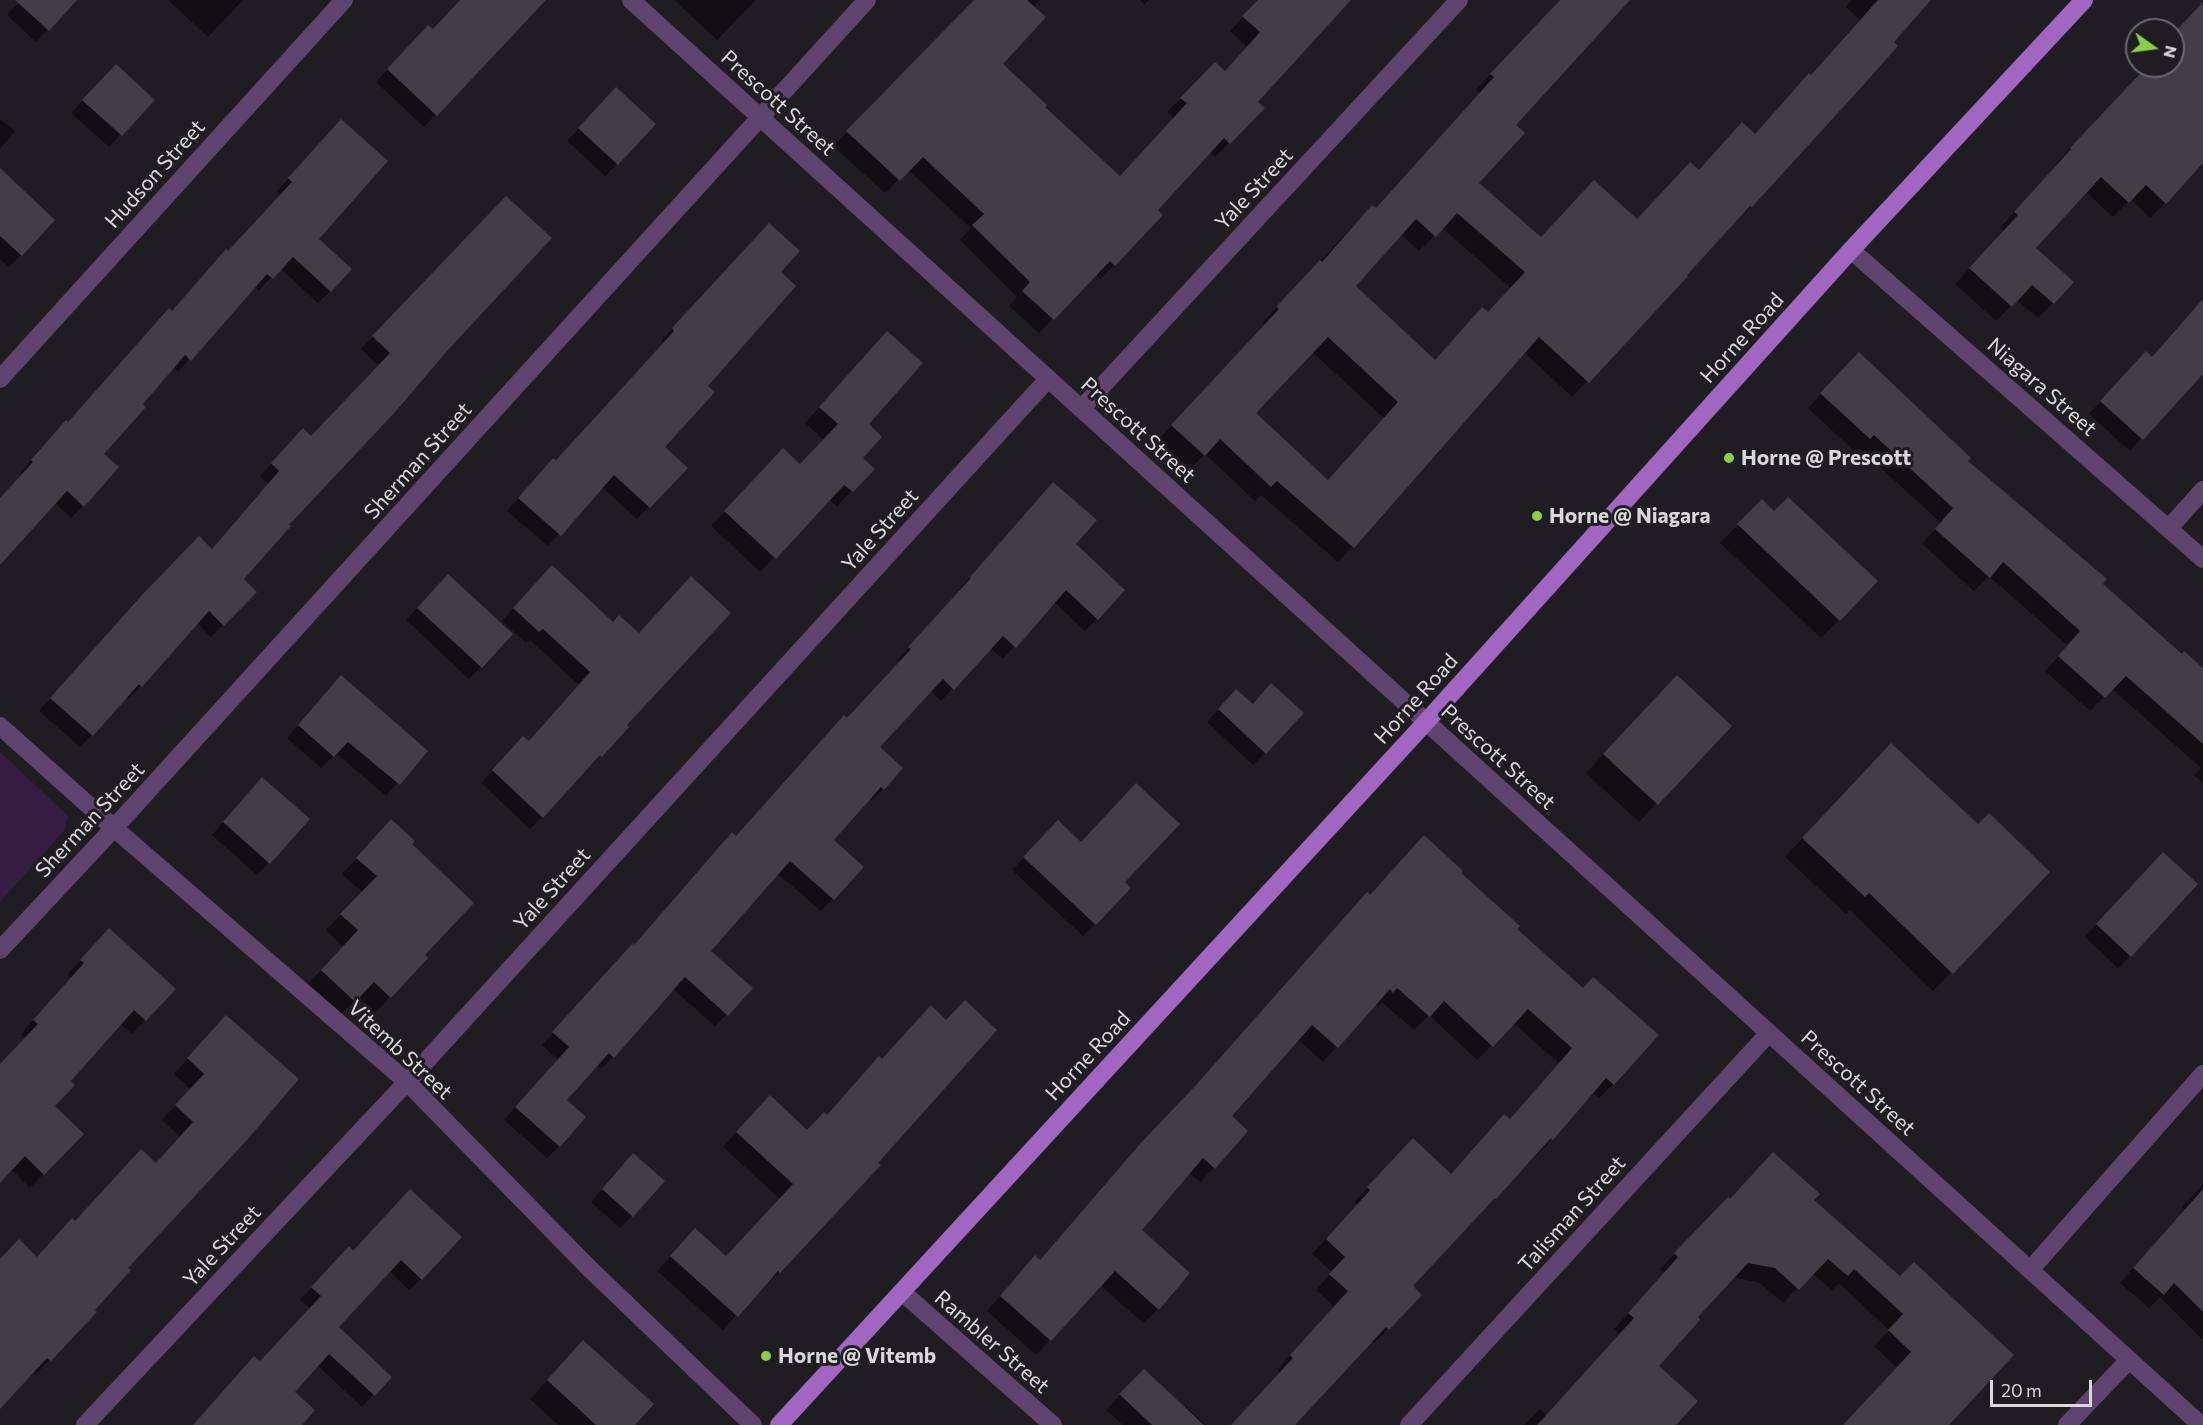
<!DOCTYPE html>
<style>
body{margin:0}
#map{position:relative;width:2203px;height:1425px;overflow:hidden;background:#201d22;font-family:Commissioner,sans-serif}
canvas{display:block}
.north{position:absolute;left:2125px;top:18px;width:60px;height:60px;box-sizing:border-box;background:#201d22;border:2px solid #6a686c;border-radius:50%;rotate:104deg;font-size:16px;font-weight:700;line-height:24px;text-align:center;color:#dad8db}
.north::after{content:'';display:block;margin:auto;width:21px;height:27px;background:#89cf48;clip-path:polygon(50% 0,100% 100%,50% 72%,0 100%)}
.scale{position:absolute;left:1990px;top:1380px;width:102px;height:27px;box-sizing:border-box;border:3px solid #dad8db;border-top:0;padding-left:8px;font-size:18px;line-height:21px;white-space:nowrap;color:#dad8db;-webkit-text-stroke:4px #201d22;paint-order:stroke}
</style>
<div id="map">
<canvas width="2203" height="1425"></canvas>
<div class="north">N</div>
<div class="scale">20 m</div>
</div>
<script>
const context = document.querySelector('canvas').getContext('2d');
context.lineJoin = 'round';
function paint(path, color) { context.fillStyle = color; context.fill(path, 'evenodd'); }
const toPath = rows => new Path2D(rows.map(r => 'M' + r).join(''));
function trace(path, color, width, dash) { context.strokeStyle = color; context.lineWidth = width; context.lineCap = dash ? 'butt' : 'round'; context.setLineDash(dash || []); context.stroke(path); }
function label(font, color, halo, rows, align = 'center') {
  context.font = font + ' Commissioner,sans-serif'; context.lineWidth = 6; context.setLineDash([]); context.textBaseline = 'middle'; context.strokeStyle = halo; context.fillStyle = color; for (const [text, x, y, turn = 0] of rows) {
    context.save(); context.translate(x, y); context.rotate((+turn || 0) * Math.PI / 180); context.textAlign = isNaN(turn) ? turn : align; if (halo) context.strokeText(text, 0, 0); context.fillText(text, 0, 0); context.restore();
  }
}
paint(toPath([
 [0,752,68,816,64,831,0,902]
]), '#341d41');
paint(toPath([
 [21,0,75,0,36,42,7,15],
 [168,0,243,0,208,37],
 [461,0,526,0,535,9,424,127,376,82,416,39,433,31],
 [674,0,756,0,717,40],
 [975,0,1040,0,1033,7,1001,64,1042,107,1119,178,1174,118,1167,112,1201,78,1224,72,1247,47,1230,31,1260,0,1349,0,1256,102,1229,143,1215,157,1209,151,1155,210,1114,265,1100,279,1095,274,1039,333,1009,306,1017,297,960,240,971,228,908,170,885,193,833,146],
 [1140,0,1149,0,1144,5],
 [1560,0,1628,0,1514,125,1477,183,1541,239,1636,221,1698,172,1754,135,1794,90,1809,75,1810,76,1860,20,1846,7,1852,0,1929,0,1751,206,1736,221,1735,220,1684,275,1686,276,1572,397,1524,352,1338,562,1261,495,1255,501,1205,454,1189,470,1157,441,1265,325,1262,323,1357,222,1375,209,1480,93,1476,90],
 [1442,228,1511,288,1488,314,1482,309,1434,361,1354,286,1400,234,1419,251],
 [1312,352,1384,418,1328,481,1254,413],
 [2203,3,2203,151,2165,203,2150,218,2131,199,2113,217,2086,192,2034,248,2053,303,2038,318,2017,300,1996,321,1955,284,2004,231,2000,228,2057,165,2056,164,2146,66,2173,66,2173,35],
 [104,78,153,100,109,147,71,113],
 [604,101,617,164,605,176,567,141],
 [0,119,15,131,0,149],
 [329,134,317,239,330,291,318,303,280,268,259,290,255,286,178,372,172,367,102,455,83,506,71,518,55,503,0,563,0,499,23,475,20,473,54,434,67,423,281,195,277,191],
 [0,170,21,255,9,267,0,259],
 [494,210,287,525,242,580,255,592,211,637,197,623,141,686,129,698,127,696,80,747,39,711,130,609,211,550,268,484,260,476,291,442,311,438,379,366,361,349],
 [757,237,779,272,706,386,663,447,686,468,637,519,602,487,548,546,507,511,542,472,555,462,663,343,661,341],
 [2203,300,2203,371,2130,451,2089,414,2134,365,2151,358],
 [873,348,866,424,861,458,873,469,837,506,829,499,760,572,711,526,768,465,800,466,824,440,805,423],
 [1845,368,1966,461,2182,655,2203,670,2203,783,2194,775,2201,768,2112,689,2090,711,2045,671,2068,646,1989,576,1974,591,1922,544,1941,523,1859,448,1855,452,1808,408],
 [1041,496,1074,544,1097,619,1085,631,1054,602,1003,659,990,648,941,701,931,691,878,747,883,789,871,801,869,799,832,840,862,867,821,911,777,873,709,951,727,1014,715,1026,673,989,613,1057,601,1069,597,1065,565,1100,559,1146,547,1158,504,1120,558,1060,542,1045,633,946,720,846,732,834,736,837,900,662,897,660,961,591,959,590],
 [1762,501,1839,620,1821,638,1720,543],
 [540,579,627,727,530,829,481,783,512,750,528,743,579,685,530,640,526,643,502,621],
 [436,588,481,667,469,679,406,620],
 [329,689,426,751,386,796,336,753,321,768,287,738],
 [1659,695,1730,726,1639,822,1586,773],
 [1224,703,1265,753,1253,765,1207,722],
 [1872,763,1978,826,2048,872,1933,991,1850,910,1846,914,1785,857],
 [250,791,308,819,257,875,212,835],
 [391,821,410,844,423,955,426,958,375,1013,358,997,339,1017,306,986,343,947,326,930,362,892,342,874],
 [1046,834,1123,883,1095,924,1083,936,1012,870],
 [2151,866,2130,956,2118,968,2085,937],
 [1459,873,1515,929,1613,1084,1599,1098,1592,1092,1552,1139,1411,1286,1388,1329,1374,1343,1371,1341,1293,1425,1232,1425,1280,1373,1277,1370,1334,1307,1316,1290,1332,1272,1312,1254,1357,1206,1354,1202,1398,1155,1450,1175,1504,1116,1509,1120,1559,1063,1513,1023,1477,1060,1429,1015,1414,1030,1382,1002,1378,1006,1375,1004,1323,1062,1297,1039,1229,1116,1214,1168,1200,1182,1189,1173,1140,1231,1158,1309,1143,1323,1100,1285,1036,1355,987,1311,1021,1272,1039,1261,1126,1161,1182,1101,1353,909,1369,897],
 [96,944,145,1020,132,1034,120,1023,69,1081,53,1106,82,1134,30,1188,11,1169,0,1180,0,1065,26,1039,21,1034,71,978,68,974],
 [226,1017,297,1079,126,1268,93,1310,94,1312,35,1375,32,1372,0,1406,0,1260,36,1258,75,1222,155,1165,180,1137,162,1120,191,1089,174,1074],
 [879,1058,881,1061,779,1272,765,1286,764,1285,723,1330,657,1271,695,1230,725,1257,780,1199,723,1147,756,1111,807,1132,826,1116],
 [621,1167,632,1216,620,1228,591,1202],
 [2203,1184,2203,1340,2160,1297,2149,1308,2120,1283,2185,1210,2182,1207],
 [410,1191,421,1279,409,1290,389,1271,337,1327,390,1377,373,1395,362,1407,317,1365,292,1392,300,1425,194,1425,260,1363,310,1308,300,1300,337,1260,353,1252],
 [1728,1199,1812,1200,1900,1278,1936,1425,1844,1425,1897,1368,1874,1346,1889,1330,1839,1283,1832,1290,1812,1273,1783,1303,1760,1283,1732,1277,1696,1317,1657,1366,1674,1425,1524,1425,1540,1409,1546,1415,1620,1334,1614,1329,1665,1273,1660,1269],
 [565,1360,633,1425,558,1425,530,1399],
 [1129,1385,1183,1407,1185,1406,1206,1425,1123,1425,1106,1410]
]), '#0007');
paint(toPath([
 [15,0,77,0,49,31],
 [460,0,546,0,437,116,387,69,428,25,433,29],
 [974,0,1027,0,1046,17,1003,64,1047,105,1045,107,1120,176,1187,103,1180,98,1215,62,1225,71,1260,32,1242,16,1258,0,1351,0,1258,102,1265,108,1230,144,1224,138,1158,210,1163,215,1115,266,1110,261,1054,320,1022,291,1030,282,972,225,984,214,923,157,900,181,846,131],
 [1560,0,1630,0,1516,125,1525,133,1479,183,1541,237,1594,180,1637,219,1690,162,1699,170,1742,122,1755,134,1809,73,1811,75,1878,0,1931,0,1894,42,1898,46,1857,92,1752,207,1750,206,1687,275,1688,276,1589,383,1539,337,1354,548,1277,481,1271,487,1220,439,1205,456,1171,425,1279,309,1276,307,1320,260,1322,262,1372,205,1376,208,1494,77,1490,74],
 [1457,213,1525,272,1488,312,1482,307,1435,360,1356,286,1416,219,1436,237],
 [1328,337,1398,402,1328,480,1256,413],
 [2203,2,2203,163,2166,204,2146,185,2129,203,2101,177,2036,248,2074,282,2054,304,2032,285,2012,307,1969,268,2018,215,2014,212,2071,149,2070,148,2147,66,2173,66,2173,34],
 [116,64,155,100,122,136,82,100],
 [616,87,656,124,618,165,578,128],
 [341,119,388,161,319,239,352,269,331,292,293,257,273,279,267,274,191,361,185,355,143,404,146,407,104,454,119,467,84,507,67,491,0,565,0,498,33,462,31,460,66,420,68,422,169,308,172,311,226,249,228,251,292,182,288,178],
 [0,168,55,220,22,256,0,236],
 [506,196,552,238,447,351,396,411,289,525,291,526,244,579,257,592,224,626,209,611,142,687,139,684,93,736,50,698,142,595,199,536,212,549,279,471,271,463,303,428,311,436,390,353,372,336],
 [769,223,800,251,781,272,796,286,708,386,715,392,665,447,688,468,650,508,614,475,561,536,518,498,553,458,556,460,623,387,674,331,672,328],
 [2203,299,2203,374,2143,440,2100,401,2146,351,2152,357],
 [887,331,923,363,869,424,882,437,863,458,875,469,853,492,844,485,776,559,724,511,783,448,800,464,838,424,819,407],
 [1859,352,1971,458,1968,461,2107,579,2103,584,2182,654,2184,651,2203,668,2203,744,2126,676,2105,698,2058,656,2080,631,2003,562,1990,578,1935,529,1953,508,1874,435,1870,439,1820,393],
 [1053,482,1097,520,1076,544,1125,590,1098,620,1066,590,1016,648,1003,636,954,690,943,679,880,747,903,768,884,790,881,787,834,840,864,867,834,900,790,861,711,951,753,988,728,1016,685,977,614,1058,609,1053,567,1100,586,1117,560,1147,515,1107,569,1047,552,1032,633,943,634,945,732,832,736,836,844,715,847,718,911,649,908,647,971,578,970,577],
 [1788,497,1878,581,1840,621,1737,524,1762,499,1774,511],
 [552,565,613,622,619,615,639,633,691,576,731,613,627,725,629,727,602,757,600,755,543,818,492,770,523,736,529,741,590,672,543,629,539,632,513,608],
 [448,574,513,634,482,668,417,608],
 [341,675,428,751,400,785,348,742,334,757,298,725],
 [1677,675,1732,726,1658,805,1603,754],
 [1271,683,1304,713,1266,754,1218,709,1236,689,1253,704],
 [1891,743,1978,824,1989,813,2050,872,1953,974,1869,893,1865,897,1802,838],
 [262,777,310,819,270,864,223,822],
 [1136,783,1180,824,1125,882,1131,888,1096,925,1023,857,1058,820,1081,842],
 [391,819,415,841,412,844,474,903,425,955,428,958,391,998,374,982,355,1002,321,970,358,930,340,914,377,876,356,858],
 [1424,835,1463,871,1461,873,1520,926,1517,929,1583,988,1593,977,1659,1035,1614,1085,1606,1078,1553,1140,1551,1138,1496,1199,1495,1198,1413,1286,1422,1295,1389,1330,1386,1327,1295,1425,1231,1425,1293,1358,1290,1355,1348,1291,1329,1274,1345,1257,1326,1239,1370,1190,1367,1187,1413,1138,1451,1174,1504,1114,1510,1119,1572,1048,1528,1009,1493,1047,1444,1001,1430,1017,1397,988,1393,993,1390,989,1338,1048,1312,1025,1232,1116,1248,1131,1215,1169,1203,1158,1142,1230,1190,1273,1159,1310,1115,1271,1051,1341,1000,1296,1035,1255,1040,1260,1140,1144,1196,1085,1367,892,1370,895],
 [2163,852,2198,884,2131,957,2096,924],
 [109,928,176,989,146,1021,134,1010,71,1081,75,1085,55,1106,84,1134,44,1175,25,1156,0,1183,0,1064,38,1024,33,1020,84,963,80,960],
 [965,1000,997,1030,878,1163,881,1165,780,1273,778,1271,738,1317,670,1256,695,1228,726,1256,793,1184,736,1132,770,1095,807,1130,824,1112,827,1115,879,1056,882,1059,931,1005,946,1020],
 [226,1015,299,1079,247,1140,128,1268,131,1270,95,1310,97,1312,51,1361,47,1358,0,1409,0,1259,19,1239,37,1257,72,1218,75,1221,141,1149,156,1163,193,1122,175,1105,204,1074,187,1058],
 [1773,1152,1820,1194,1814,1200,1900,1276,1914,1262,2014,1355,1949,1425,1843,1425,1911,1352,1888,1330,1903,1314,1854,1269,1848,1276,1828,1259,1799,1290,1775,1268,1748,1263,1698,1317,1700,1320,1659,1366,1698,1401,1676,1425,1537,1425,1634,1318,1628,1313,1678,1257,1674,1253,1728,1197,1730,1199],
 [633,1153,665,1181,633,1217,602,1189],
 [410,1189,462,1237,422,1280,401,1260,339,1327,392,1377,375,1396,329,1354,295,1392,315,1410,302,1425,193,1425,254,1356,260,1361,321,1296,311,1287,349,1246,353,1251],
 [2203,1189,2203,1312,2174,1283,2164,1295,2133,1268],
 [583,1340,654,1404,635,1425,596,1425,547,1380],
 [1144,1369,1204,1425,1152,1425,1119,1394]
]), '#423e45');
trace(toPath([
 [631,0,2201,1425],
 [1851,250,2203,559],
 [0,379,344,0],
 [1081,409,1459,0],
 [2169,528,2203,490],
 [0,726,114,828,407,1082,589,1268,753,1425],
 [0,950,114,828,867,0],
 [2030,1270,2203,1074],
 [902,1292,1053,1425],
 [85,1425,407,1082,1048,379],
 [1409,1425,1769,1033],
 [2067,1425,2129,1360]
]), '#604470', 18);
trace(toPath([
 [779,1425,1426,722,1851,250,2084,0]
]), '#a166c1', 18);
for (const [x, y, r, color] of [
 [1729,458,6,"#89cf48"],
 [1537,516,6,"#89cf48"],
 [766,1356,6,"#89cf48"]
]) { const dot = new Path2D(); dot.arc(x, y, r, 0, 2 * Math.PI); context.fillStyle = color; context.fill(dot); trace(dot, '#201d22', 2); }
label('21px', '#dad8db', '#201d22', [
 ["Prescott Street",778,103,42],
 ["Hudson Street",155,174,-48],
 ["Yale Street",1254,189,-47],
 ["Horne Road",1742,338,-48],
 ["Niagara Street",2042,387,41],
 ["Prescott Street",1138,430,42],
 ["Sherman Street",418,461,-48],
 ["Yale Street",880,530,-48],
 ["Horne Road",1416,699,-48],
 ["Prescott Street",1498,757,42],
 ["Sherman Street",90,820,-47],
 ["Yale Street",552,889,-48],
 ["Vitemb Street",400,1050,43],
 ["Horne Road",1088,1056,-47],
 ["Prescott Street",1858,1083,42],
 ["Talisman Street",1572,1214,-48],
 ["Yale Street",222,1246,-47],
 ["Rambler Street",992,1342,41]
]);
label('bold 21px', '#dad8db', '#201d22', [
 ["Horne @ Prescott",1741,458],
 ["Horne @ Niagara",1549,516],
 ["Horne @ Vitemb",778,1356]
], 'left');
</script>
